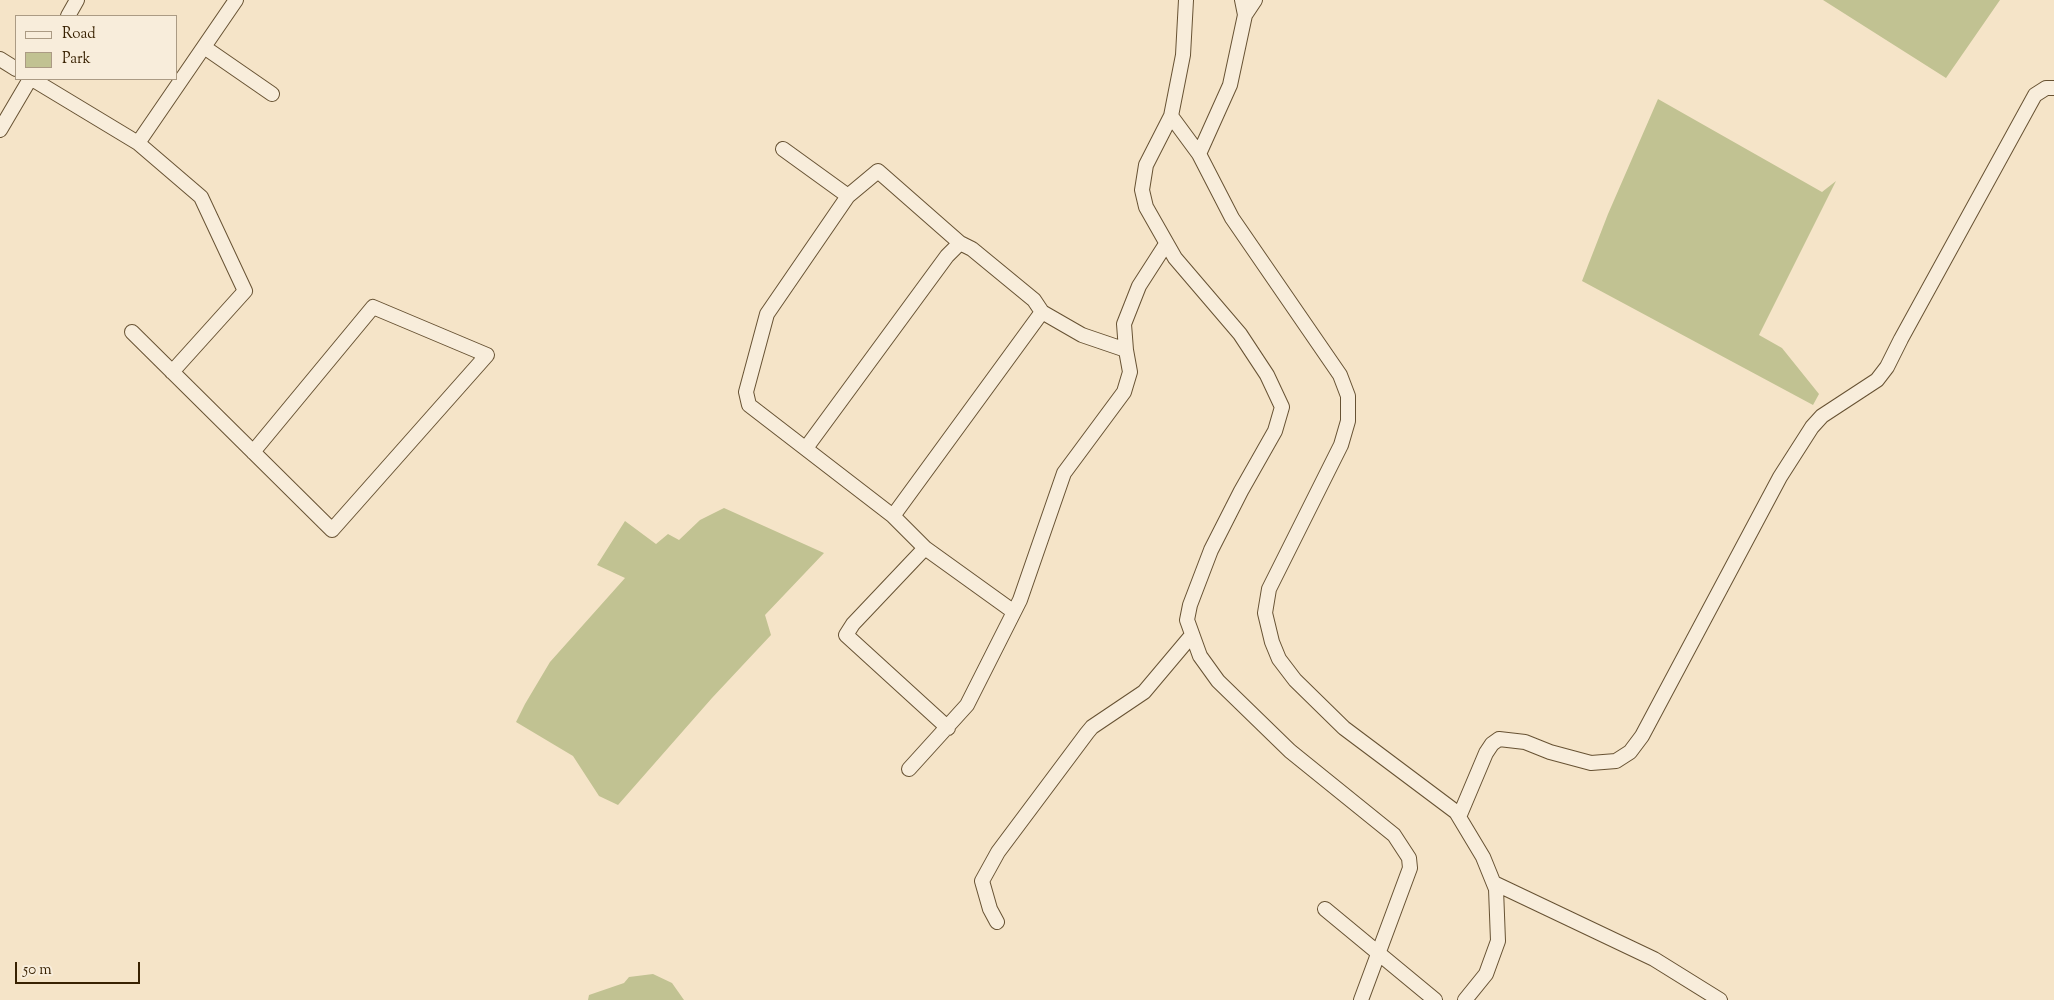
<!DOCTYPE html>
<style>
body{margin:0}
#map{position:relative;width:2054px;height:1000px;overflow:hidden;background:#f5e4c8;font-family:"Sorts Mill Goudy",serif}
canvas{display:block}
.legend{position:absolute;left:15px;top:15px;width:162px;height:65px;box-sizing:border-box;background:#f8eddb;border:1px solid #ab9b84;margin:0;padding:6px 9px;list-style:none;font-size:15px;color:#382101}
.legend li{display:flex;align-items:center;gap:10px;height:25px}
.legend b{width:25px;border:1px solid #ab9b84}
.scale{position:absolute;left:15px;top:962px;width:125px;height:22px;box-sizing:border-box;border:2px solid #382101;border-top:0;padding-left:6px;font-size:15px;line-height:18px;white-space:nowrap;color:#382101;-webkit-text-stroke:4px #f8eddb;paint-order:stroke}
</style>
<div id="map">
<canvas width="2054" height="1000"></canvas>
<ul class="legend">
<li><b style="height:6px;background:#f8eddb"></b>Road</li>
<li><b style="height:14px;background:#c1c292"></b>Park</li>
</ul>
<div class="scale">50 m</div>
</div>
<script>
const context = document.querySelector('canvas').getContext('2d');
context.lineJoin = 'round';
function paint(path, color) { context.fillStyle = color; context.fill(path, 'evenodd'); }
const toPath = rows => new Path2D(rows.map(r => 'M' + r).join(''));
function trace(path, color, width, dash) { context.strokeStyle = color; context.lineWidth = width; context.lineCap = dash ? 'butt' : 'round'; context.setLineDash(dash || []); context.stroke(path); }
paint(toPath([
 [1823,0,2000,0,1946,78],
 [1658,99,1822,192,1836,181,1759,335,1782,348,1819,394,1813,405,1582,281,1608,214],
 [724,508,824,553,765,615,771,635,712,698,618,805,599,796,573,756,516,722,525,704,550,662,625,578,597,565,625,521,656,544,668,534,679,540,700,520],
 [653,974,672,983,684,1000,588,1000,589,995,624,983,629,977]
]), '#c1c292');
const minor = toPath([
 [1186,0,1183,55,1171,116,1199,154,1232,218,1340,375,1348,396,1348,421,1341,445,1269,589,1265,613,1272,642,1279,659,1295,680,1344,728,1456,812,1483,857,1496,889,1498,941,1486,974,1465,1000],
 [1245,15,1255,0],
 [68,16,77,0],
 [204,47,272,94],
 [0,59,16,69],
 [32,79,138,143,201,197,245,291,172,372],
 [1171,116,1146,165,1142,190,1146,207,1175,258,1240,334,1267,375,1282,407,1275,431,1241,491,1211,550,1190,605,1187,620,1200,656,1218,681,1290,751,1394,835,1409,858,1410,868,1361,1000],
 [0,130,30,79],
 [138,143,236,0],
 [783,149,848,196],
 [1199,154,1230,85,1245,15,1242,0],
 [132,332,332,530,487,355,373,307,253,452],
 [806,448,947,256,960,243],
 [893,516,1042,312],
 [925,548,853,624,846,635,948,728],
 [1014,612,925,548,893,516,749,405,746,392,767,314,848,196,878,171,960,243,972,249,1034,300,1042,312,1082,335,1126,350],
 [909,769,967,705,1020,600,1064,473,1124,392,1130,372,1126,350,1124,324,1139,286,1166,244],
 [1459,817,1486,753,1492,744,1499,739,1525,742,1550,752,1591,763,1616,761,1630,752,1642,736,1780,477,1812,427,1822,416,1877,380,1887,367,1901,339,2035,95,2046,88,2054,88],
 [1494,883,1654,959,1720,1000],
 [1325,909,1435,1000],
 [997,922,990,909,982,881,998,852,1087,733,1092,727,1144,692,1192,635]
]);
trace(minor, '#675233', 16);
trace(minor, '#f8eddb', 14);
</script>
